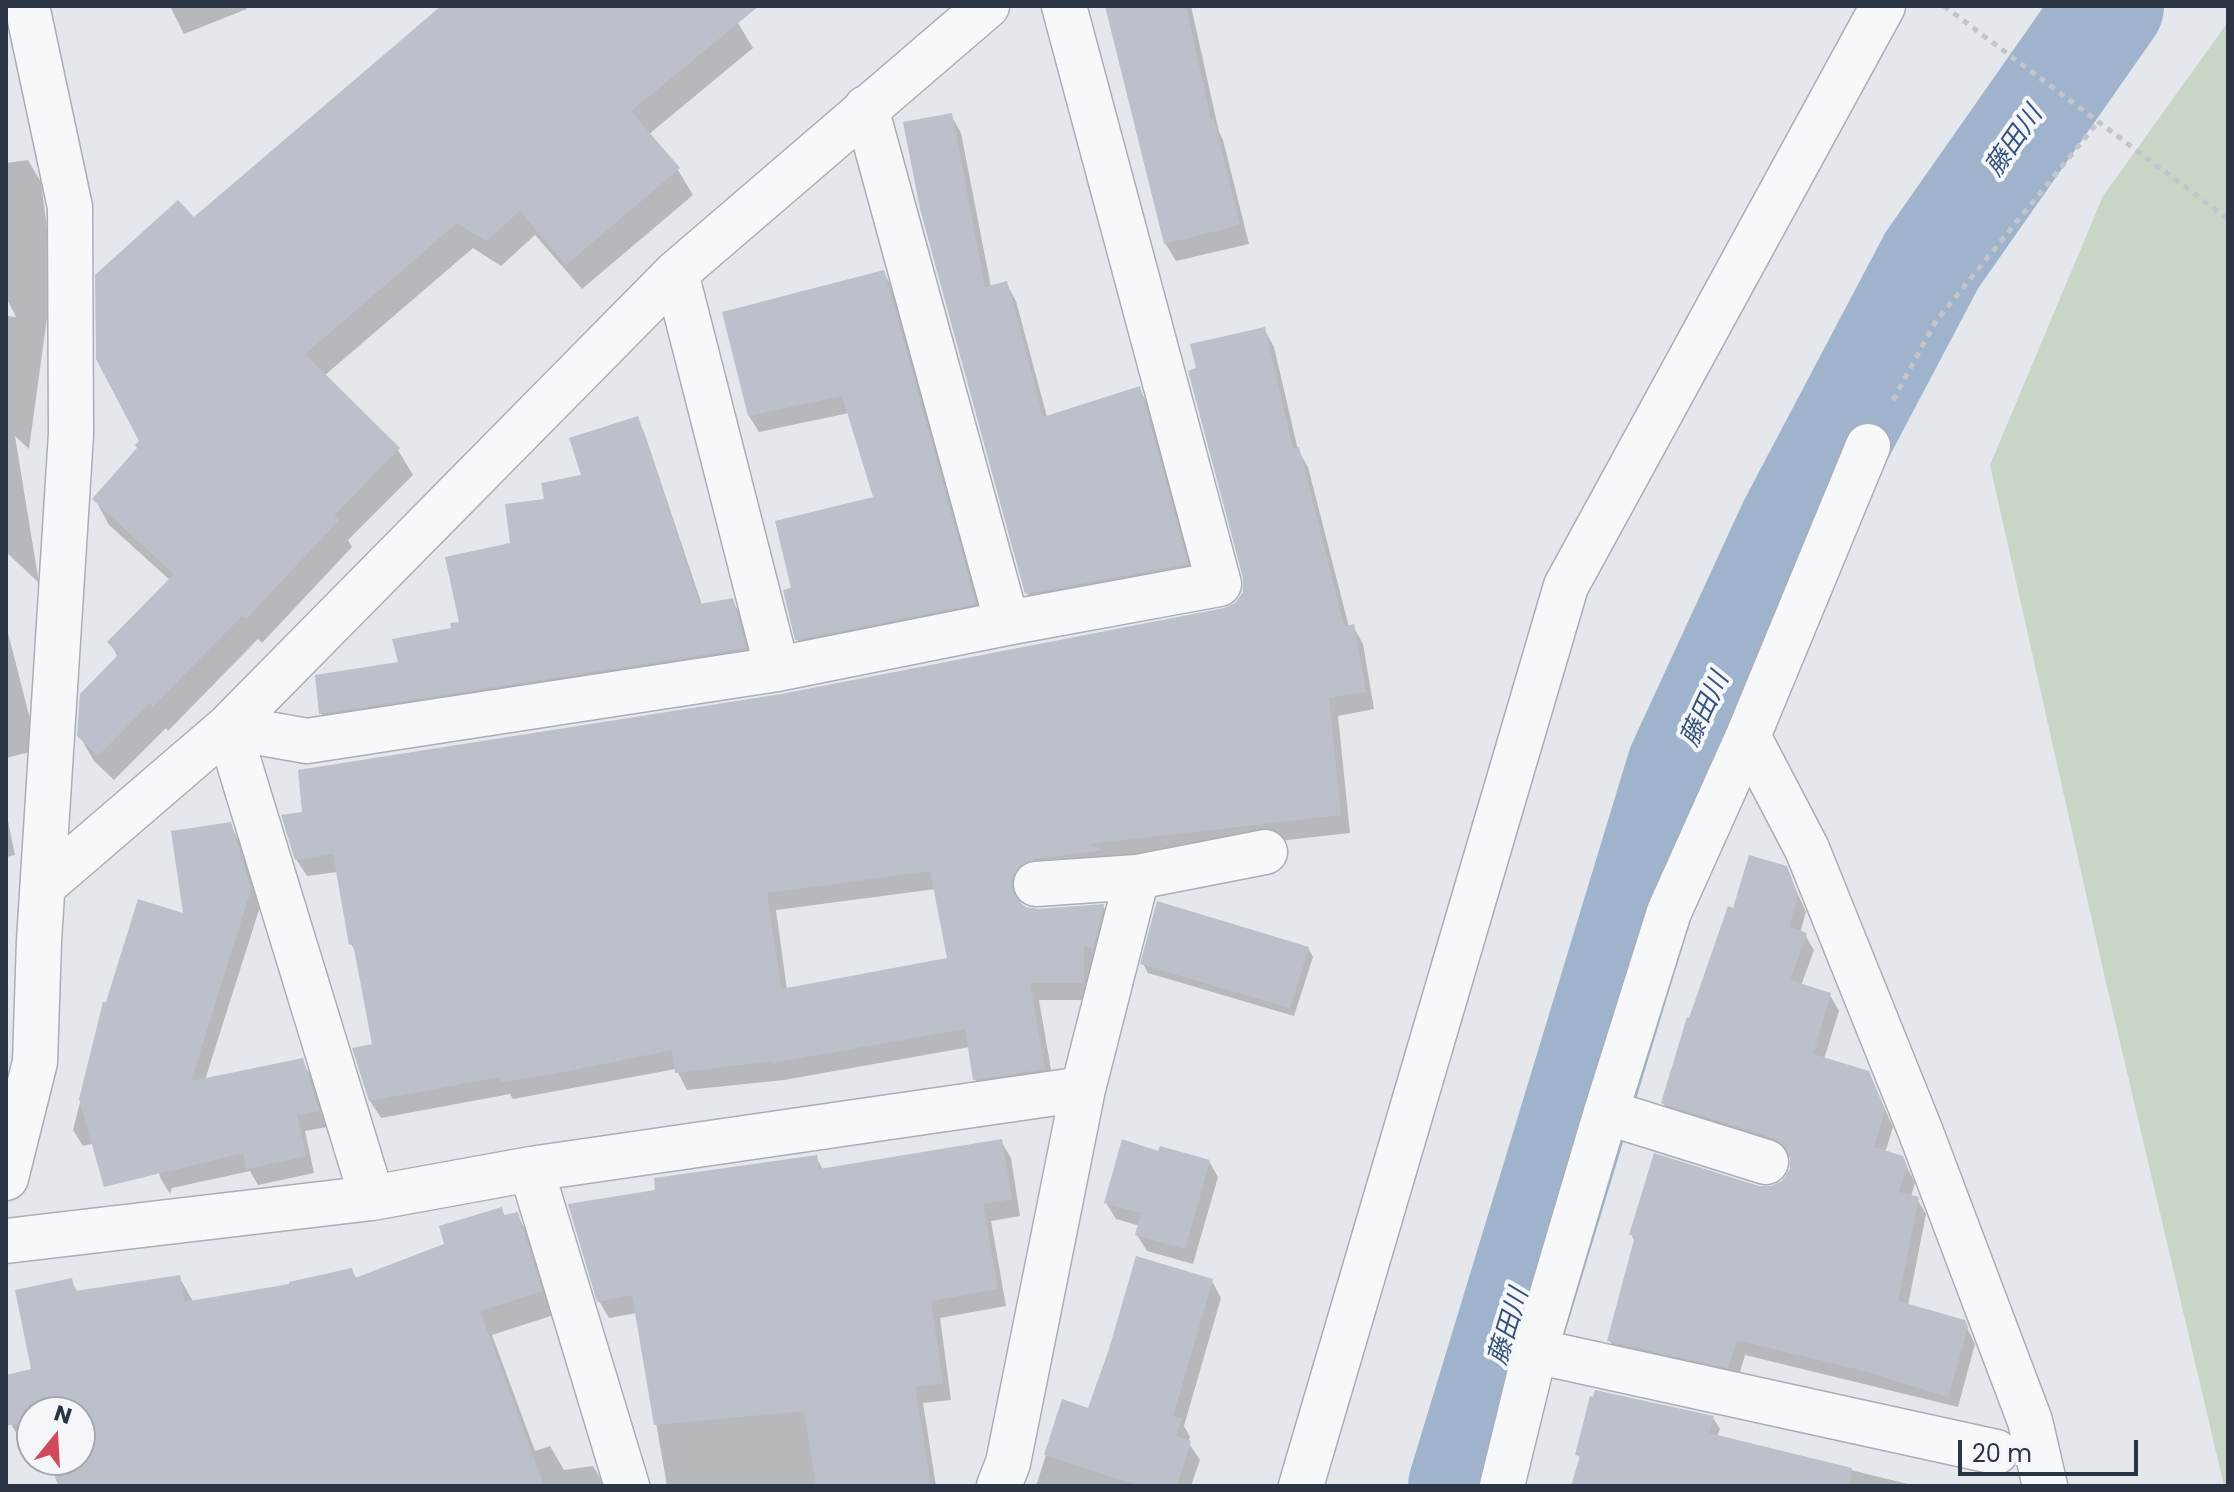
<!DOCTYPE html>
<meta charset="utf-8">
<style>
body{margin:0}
#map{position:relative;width:2234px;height:1492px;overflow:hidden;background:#e4e7ec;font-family:Poppins,sans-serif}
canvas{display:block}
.frame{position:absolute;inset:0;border:8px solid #2b3445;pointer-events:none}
.north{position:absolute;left:16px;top:1396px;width:80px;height:80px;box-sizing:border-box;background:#f4f6f9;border:2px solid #a4a8b1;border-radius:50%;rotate:18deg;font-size:22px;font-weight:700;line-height:32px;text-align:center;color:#2b3445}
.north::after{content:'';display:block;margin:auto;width:28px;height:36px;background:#d1495b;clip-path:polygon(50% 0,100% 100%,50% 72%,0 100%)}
.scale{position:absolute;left:1958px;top:1440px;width:180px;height:36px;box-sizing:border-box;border:4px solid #2b3445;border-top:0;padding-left:10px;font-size:24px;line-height:28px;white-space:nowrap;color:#2b3445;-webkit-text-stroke:6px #f4f6f9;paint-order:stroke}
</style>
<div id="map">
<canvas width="2234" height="1492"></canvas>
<div class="frame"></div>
<div class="north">N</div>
<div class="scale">20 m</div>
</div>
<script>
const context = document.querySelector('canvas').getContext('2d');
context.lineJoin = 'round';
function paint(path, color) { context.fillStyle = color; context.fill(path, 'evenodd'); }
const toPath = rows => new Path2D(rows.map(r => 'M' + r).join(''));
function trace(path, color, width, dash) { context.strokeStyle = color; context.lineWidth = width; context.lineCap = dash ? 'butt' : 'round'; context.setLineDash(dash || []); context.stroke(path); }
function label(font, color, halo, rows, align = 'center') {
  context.font = font + ' Poppins,"Noto Sans JP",sans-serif'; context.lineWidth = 8; context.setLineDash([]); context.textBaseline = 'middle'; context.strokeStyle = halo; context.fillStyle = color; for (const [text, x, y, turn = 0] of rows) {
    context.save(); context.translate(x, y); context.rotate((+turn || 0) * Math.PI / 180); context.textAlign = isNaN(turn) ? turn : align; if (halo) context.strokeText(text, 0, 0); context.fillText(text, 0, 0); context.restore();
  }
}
paint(toPath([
 [2228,22,2228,1486,2224,1486,2104,974,1990,465,2103,196]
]), '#c9d6c5');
paint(toPath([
 [170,6,245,6,247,9,184,34],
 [444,6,724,6,738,23,753,48,648,135,678,170,693,195,582,289,535,235,501,266,473,248,324,376,398,450,413,475,348,540,352,547,262,643,258,639,168,731,166,728,114,780,94,761,79,735,118,657,110,643,171,581,109,525,95,499,139,449,194,220],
 [1108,6,1191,6,1219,132,1223,140,1249,244,1176,261,1165,243],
 [951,115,961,133,991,287,1006,283,1016,301,1047,417,1139,388,1149,406,1196,582,1037,611,1027,593],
 [28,160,41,182,53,274,29,449,15,436,39,583,6,552,6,316,16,317,6,297,6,163],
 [884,273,893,289,984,621,807,656,797,639,793,590,875,498,849,413,759,432,749,416],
 [1264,329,1274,347,1298,450,1308,467,1349,627,1353,626,1363,644,1374,709,1338,716,1350,833,1108,860,1022,892,1020,905,1025,909,1038,911,1103,906,1113,924,1093,1000,1039,1000,1054,1087,985,1097,975,1079,970,1047,784,1080,687,1090,676,1069,513,1099,510,1094,381,1118,370,1101,375,1046,358,956,351,944,338,872,307,876,296,859,781,696,1225,610,1236,605,1245,592],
 [936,889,949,960,787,990,776,910],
 [637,419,644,432,702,605,732,600,740,614,752,662,329,727,321,713,461,623,513,544,546,501,584,477],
 [6,625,38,750,6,758],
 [6,811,15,855,6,857],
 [230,825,240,842,260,907,205,1080,302,1061,312,1078,327,1127,305,1131,314,1173,258,1185,250,1171,172,1188,170,1194,161,1179,144,1131,83,1146,73,1130,105,1004,186,915],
 [1786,868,1806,912,1800,933,1805,935,1814,950,1801,986,1830,995,1839,1011,1824,1059,1868,1072,1893,1127,1885,1153,1902,1157,1915,1183,1911,1197,1917,1199,1926,1214,1908,1306,1964,1322,1975,1344,1958,1407,1745,1355,1737,1383,1619,1357,1610,1341,1635,1242,1631,1234,1759,1188,1771,1188,1784,1182,1792,1169,1792,1159,1785,1154,1672,1118,1663,1103,1690,1020,1734,910],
 [1308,948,1313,957,1294,1016,1148,973,1143,964],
 [1001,1141,1011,1158,1020,1216,991,1221,1006,1306,940,1318,951,1400,923,1403,936,1486,667,1486,637,1313,609,1318,599,1301,658,1192,816,1157,823,1170],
 [1209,1161,1218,1177,1193,1264,1147,1251,1137,1235,1140,1226,1116,1219,1106,1203],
 [501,1209,505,1217,517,1215,531,1239,554,1315,492,1335,535,1451,550,1446,564,1470,593,1466,605,1486,60,1486,52,1460,80,1460,80,1412,32,1412,32,1447,25,1448,11,1424,6,1406,6,1378,33,1370,71,1281,78,1293,179,1277,194,1303,292,1286,351,1270,357,1279,447,1246],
 [1212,1281,1221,1298,1184,1426,1190,1437,1188,1442,1200,1460,1191,1486,1036,1486,1063,1402,1090,1410],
 [1713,1418,1720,1429,1717,1437,1916,1486,1573,1486,1581,1460,1578,1454]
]), '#0003');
trace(toPath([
 [1462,1486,1681,766,1792,525,1932,260,2110,6]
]), '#9fb4cc', 108);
paint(toPath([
 [441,6,759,6,631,111,680,168,566,265,520,211,486,241,457,223,305,354,400,448,334,515,339,520,246,619,243,615,152,707,151,702,98,756,77,736,80,694,119,654,107,642,174,574,92,499,137,448,135,445,139,441,96,359,95,275,178,200,194,217],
 [1105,6,1186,6,1211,120,1214,119,1240,225,1164,244],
 [952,113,985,287,1007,281,1043,417,1140,386,1188,564,1025,594,920,209,903,122],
 [884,270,976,604,795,640,783,590,791,588,775,521,873,497,842,396,748,416,722,312],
 [1265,327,1293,449,1299,447,1344,626,1354,624,1366,692,1329,698,1341,815,1088,844,1104,850,1034,859,1021,864,1013,874,1011,886,1016,899,1026,907,1038,909,1104,904,1093,949,1084,946,1084,983,1030,983,1045,1069,973,1080,965,1029,772,1063,772,1061,675,1073,672,1050,548,1075,501,1082,500,1077,369,1101,352,1048,372,1044,353,944,349,945,333,854,295,860,281,815,302,812,298,770,781,694,1224,608,1235,603,1243,592,1243,578,1188,371,1196,368,1190,344],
 [930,871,947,958,781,989,767,893],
 [638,416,700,604,733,598,746,648,319,714,315,675,398,662,392,639,451,628,450,623,459,622,445,557,510,543,505,504,544,499,541,483,581,475,569,438],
 [231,822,251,889,191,1081,303,1058,319,1111,297,1115,306,1156,246,1169,243,1153,104,1187,79,1099,103,1002,106,1002,138,899,183,913,171,831],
 [1749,855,1787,866,1798,895,1789,927,1807,933,1790,980,1831,993,1813,1054,1869,1071,1885,1110,1874,1147,1903,1156,1907,1166,1899,1192,1919,1197,1898,1301,1965,1320,1968,1327,1948,1397,1864,1371,1737,1340,1728,1368,1607,1341,1635,1236,1629,1235,1654,1153,1759,1186,1771,1186,1782,1181,1790,1169,1790,1157,1785,1146,1774,1138,1661,1103,1687,1017,1689,1018,1728,906,1733,908],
 [1157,901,1309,947,1290,1008,1140,964],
 [1002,1139,1012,1199,983,1204,998,1289,931,1301,943,1383,915,1387,931,1486,816,1486,804,1411,654,1425,632,1295,597,1302,568,1204,655,1190,654,1178,817,1155,819,1169],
 [1122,1139,1158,1151,1160,1146,1210,1160,1185,1249,1135,1235,1141,1213,1104,1203],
 [502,1207,504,1215,518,1212,542,1291,480,1311,544,1486,58,1486,50,1460,80,1460,80,1412,32,1412,32,1420,6,1426,6,1375,31,1369,15,1290,72,1278,75,1291,180,1275,184,1302,289,1284,289,1282,352,1268,355,1278,444,1244,439,1226],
 [1136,1256,1213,1279,1173,1416,1182,1418,1176,1436,1191,1441,1177,1486,1140,1486,1044,1455,1062,1399,1088,1408,1109,1349],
 [1595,1390,1714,1416,1709,1433,1852,1468,1849,1486,1571,1486,1580,1456,1575,1455,1590,1396,1593,1397]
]), '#bbc0ca');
const street = toPath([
 [866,108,1007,623],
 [676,273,777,669],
 [1748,736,1807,849,1920,1130,2030,1421,2045,1486],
 [1036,884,1137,877],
 [43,886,228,727,676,273,987,6],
 [1083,1089,1137,877,1265,852],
 [1606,1112,1766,1162],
 [531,1169,627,1486],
 [6,1178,35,1062,39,941,71,434,70,207,27,6],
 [372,1198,228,727,307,741,777,669,1007,623,1219,584,1064,6],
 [6,1241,372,1198,531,1169,1083,1089,1008,1463,999,1486],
 [1535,1351,1996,1452],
 [1301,1486,1566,586,1883,6],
 [1502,1486,1535,1351,1606,1112,1669,912,1748,736,1868,446]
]);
trace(street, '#a9aeb7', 47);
trace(toPath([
 [1944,6,2228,219],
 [1893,400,1936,321,2098,122]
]), '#c2c5cb', 5, [6, 6]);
trace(street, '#f7f8fa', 44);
label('italic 26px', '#34527a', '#f4f6f9', [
 ["藤田川",2015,142,-55],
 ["藤田川",1706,710,-65],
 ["藤田川",1510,1327,-73]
]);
</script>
